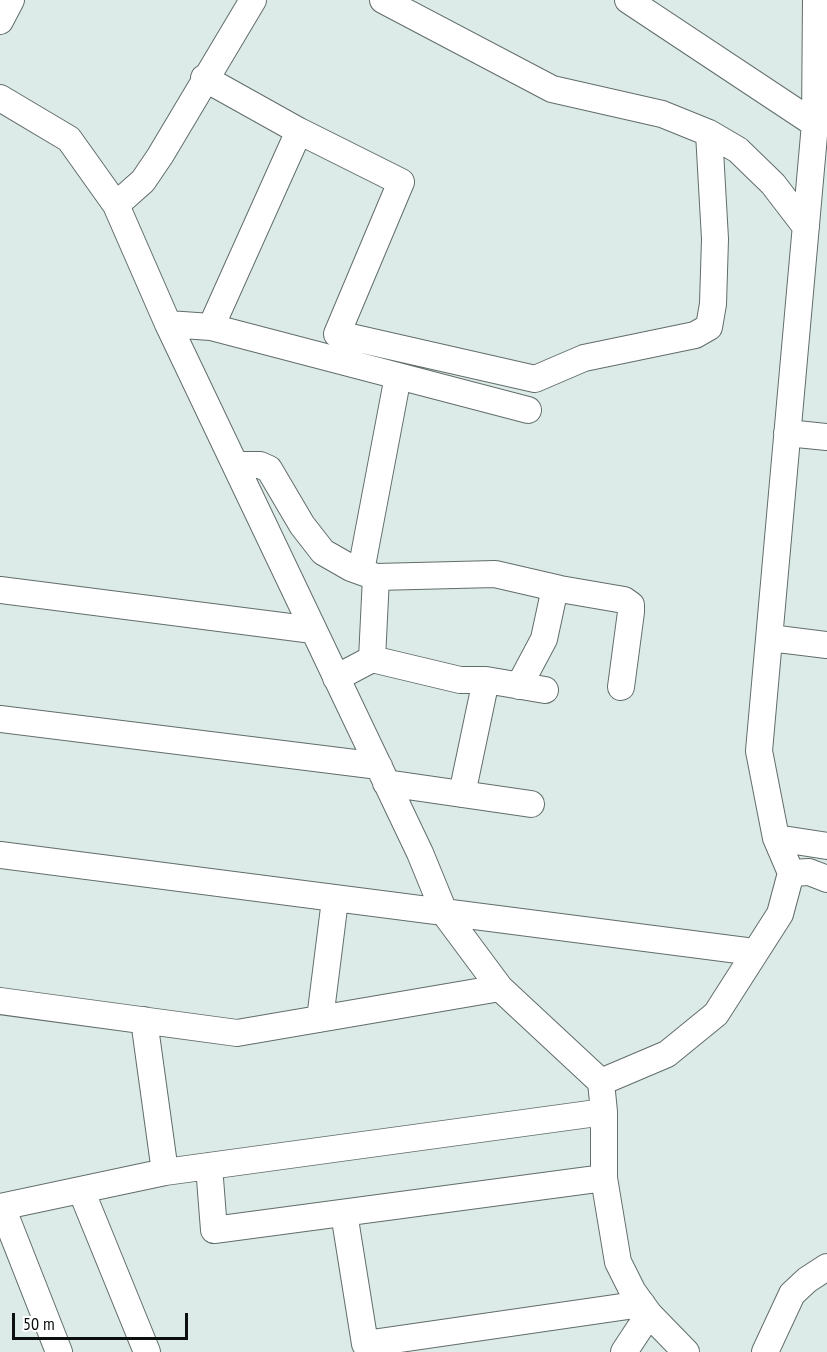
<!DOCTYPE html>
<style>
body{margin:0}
#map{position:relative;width:827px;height:1352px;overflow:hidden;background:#dceae8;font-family:"PT Sans Narrow",sans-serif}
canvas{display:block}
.scale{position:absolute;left:12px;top:1313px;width:176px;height:27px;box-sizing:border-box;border:3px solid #0b100f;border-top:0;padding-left:8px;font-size:18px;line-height:21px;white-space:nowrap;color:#0b100f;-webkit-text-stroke:4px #fff;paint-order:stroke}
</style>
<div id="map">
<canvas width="827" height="1352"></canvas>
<div class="scale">50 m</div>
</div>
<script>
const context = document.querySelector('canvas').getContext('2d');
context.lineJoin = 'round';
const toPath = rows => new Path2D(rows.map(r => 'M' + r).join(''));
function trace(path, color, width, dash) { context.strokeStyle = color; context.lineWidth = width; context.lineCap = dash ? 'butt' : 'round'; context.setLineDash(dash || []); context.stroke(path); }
const minor = toPath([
 [383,0,552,89,662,114,709,133,738,150,773,184,806,227],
 [628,0,815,124],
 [0,21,11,0],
 [204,78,299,131],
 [0,98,69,139,116,205,168,324,420,853,445,914,500,988,601,1082,604,1112,604,1178,618,1262,633,1292,649,1314,686,1352],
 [116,205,143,181,160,156,253,0],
 [168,324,211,327,299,131,401,182,337,334,535,379,584,358,695,335,709,327,713,304,715,239,709,133],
 [211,327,528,410],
 [787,433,827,437],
 [236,465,260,465,269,469,302,525,323,552,351,568,376,577,495,574,560,589,624,600,631,605,631,612,621,687],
 [361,571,398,376],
 [0,590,313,630],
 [770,638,827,645],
 [372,659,376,577],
 [336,678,372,659,460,680,486,680,545,690],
 [519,686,544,639,555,588],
 [0,719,379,766],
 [386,783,531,804],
 [462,794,486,680],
 [776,838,827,846],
 [0,855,754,952],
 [791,873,809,872,827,879],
 [0,1001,237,1033,500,988],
 [320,1019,335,900],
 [144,1020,165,1172],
 [601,1082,667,1054,716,1014,780,914,791,873,776,838,759,751,815,124,816,0],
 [209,1166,214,1230,604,1178],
 [81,1190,147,1352],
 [0,1207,165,1172,604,1112],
 [2,1207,59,1352],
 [344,1213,365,1344,642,1304],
 [624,1352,649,1314],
 [765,1352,792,1294,807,1280,827,1267]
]);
trace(minor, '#616d6b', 28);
trace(minor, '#fff', 26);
</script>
